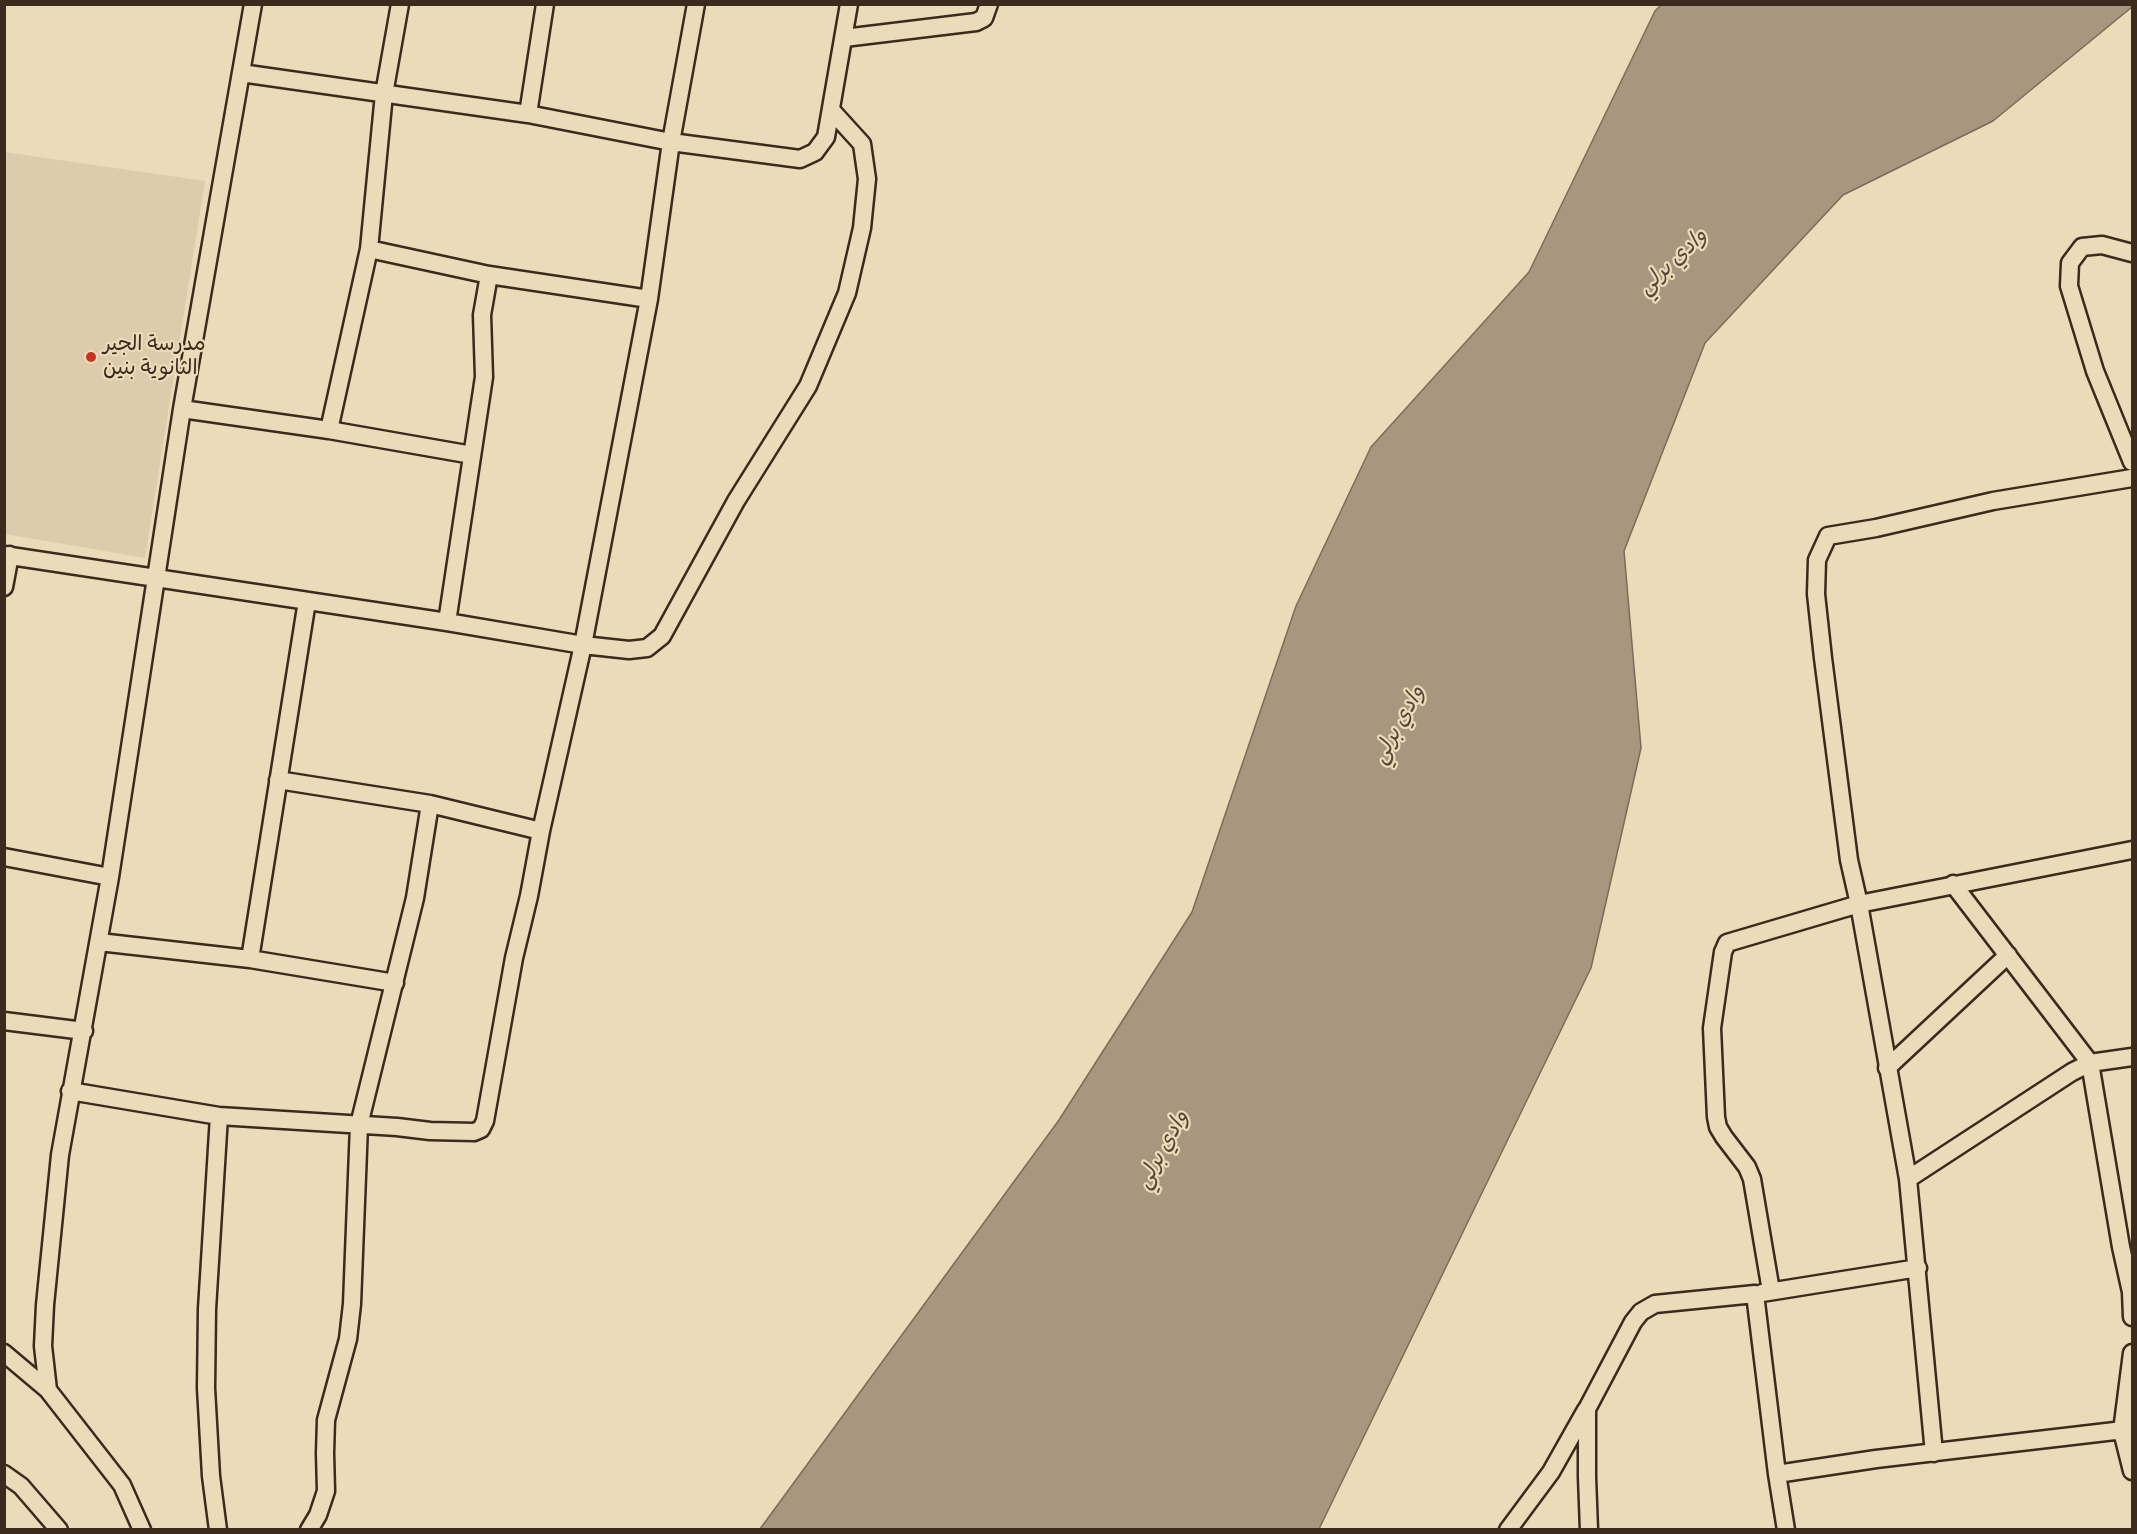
<!DOCTYPE html>
<meta charset="utf-8">
<style>
body{margin:0}
#map{position:relative;width:2137px;height:1534px;overflow:hidden;background:#ecdbb8;font-family:Itim,sans-serif}
canvas{display:block}
.frame{position:absolute;inset:0;border:6px solid #3b2a1e;pointer-events:none}
</style>
<div id="map">
<canvas width="2137" height="1534"></canvas>
<div class="frame"></div>
</div>
<script>
const context = document.querySelector('canvas').getContext('2d');
context.lineJoin = 'round';
function paint(path, color) { context.fillStyle = color; context.fill(path, 'evenodd'); }
const toPath = rows => new Path2D(rows.map(r => 'M' + r).join(''));
function trace(path, color, width, dash) { context.strokeStyle = color; context.lineWidth = width; context.lineCap = dash ? 'butt' : 'round'; context.setLineDash(dash || []); context.stroke(path); }
function label(font, color, halo, rows, align = 'center') {
  context.font = font + ' Itim,"Playpen Sans Arabic",sans-serif'; context.lineWidth = 4.5; context.setLineDash([]); context.textBaseline = 'middle'; context.strokeStyle = halo; context.fillStyle = color; for (const [text, x, y, turn = 0] of rows) {
    context.save(); context.translate(x, y); context.rotate((+turn || 0) * Math.PI / 180); context.textAlign = isNaN(turn) ? turn : align; if (halo) context.strokeText(text, 0, 0); context.fillText(text, 0, 0); context.restore();
  }
}
paint(toPath([
 [4,152,205,181,145,558,5,534]
]), '#ddccab');
const water = toPath([
 [1662,4,2132,4,2132,7,1993,121,1843,195,1705,343,1624,551,1641,748,1591,968,1319,1529,760,1529,1059,1120,1192,912,1296,606,1371,447,1529,272,1655,11,1662,4]
]);
paint(water, '#a8977e');
trace(water, '#7c6b58', 1.5);
const minor = toPath([
 [844,38,976,22,984,18,989,4],
 [241,73,528,114,671,142,800,159,815,152,826,137,849,4],
 [528,114,545,4],
 [369,249,489,275,649,299],
 [2132,253,2102,245,2082,247,2070,263,2069,286,2095,371,2132,462],
 [182,409,329,430,472,455],
 [329,430,369,249,384,94,400,4],
 [4,555,447,622,583,645,629,650,647,648,662,636,736,501,808,386,847,293,862,228,867,179,862,144,832,111],
 [4,587,10,555],
 [447,622,484,377,482,315,489,275],
 [278,780,430,804,541,831],
 [4,857,110,877],
 [1953,884,2090,1063,2121,1247,2131,1292,2132,1317],
 [99,942,250,959,395,983],
 [250,959,307,601],
 [4,1021,84,1031],
 [1887,1068,2008,955],
 [70,1091,219,1116,397,1127,430,1131,474,1132,481,1129,485,1121,514,958,529,896,541,831,583,645,649,299,671,142,696,4],
 [1908,1179,2072,1072,2090,1063,2132,1057],
 [1771,1291,1752,1179,1747,1167,1724,1137,1718,1127,1716,1117,1712,1028,1723,952,1727,943,1859,904,2132,850],
 [1762,1293,1918,1268],
 [4,1353,48,1390,122,1485,142,1530],
 [2132,1353,2122,1431,2132,1471],
 [48,1390,43,1346,45,1305,60,1155,110,877,182,409,253,4],
 [1934,1453,1908,1179,1859,904,1849,860,1823,658,1816,594,1817,560,1828,536,1876,528,1993,501,2132,478],
 [4,1474,21,1486,59,1530],
 [1777,1474,1876,1459,2132,1429],
 [218,1530,211,1476,206,1388,207,1309,219,1116],
 [309,1530,318,1515,326,1491,325,1453,326,1420,348,1339,352,1304,359,1125,415,898,430,804],
 [1508,1530,1551,1472,1586,1410],
 [1589,1530,1587,1477,1587,1409,1633,1322,1641,1312,1655,1304,1755,1294,1777,1474,1786,1530]
]);
trace(minor, '#3b2a1e', 21);
trace(minor, '#ecdbb8', 16);
for (const [x, y, r, color] of [
 [91,357,6,"#c8321e"]
]) { const dot = new Path2D(); dot.arc(x, y, r, 0, 2 * Math.PI); context.fillStyle = color; context.fill(dot); trace(dot, '#ecdbb8', 2); }
label('21px', '#3b2a1e', '#ecdbb8', [
 ["مدرسة الجير",103,345],
 ["الثانوية بنين",103,369]
], 'left');
label('italic 22px', '#564536', '#ecdbb8', [
 ["وادي برلي",1673,262,-43],
 ["وادي برلي",1399,725,-61],
 ["وادي برلي",1163,1150,-61]
]);
</script>
